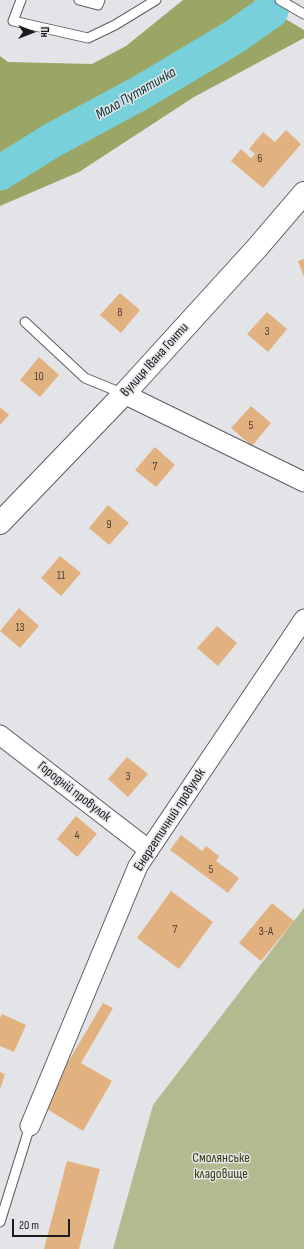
<!DOCTYPE html>
<meta charset="utf-8">
<style>
body{margin:0}
#map{position:relative;width:304px;height:1249px;overflow:hidden;background:#e3e4e8;font-family:"Sofia Sans Condensed",sans-serif}
canvas{display:block}
.north{position:absolute;left:12px;top:12px;width:40px;height:40px;-webkit-text-stroke:3px #e3e4e8;paint-order:stroke;rotate:90deg;font-size:11px;font-weight:700;line-height:16px;text-align:center;color:#1b1b1d}
.north::after{content:'';display:block;margin:auto;width:14px;height:18px;background:#1b1b1d;clip-path:polygon(50% 0,100% 100%,50% 72%,0 100%)}
.scale{position:absolute;left:12px;top:1219px;width:58px;height:18px;box-sizing:border-box;border:2px solid #1b1b1d;border-top:0;padding-left:5px;font-size:12px;line-height:14px;white-space:nowrap;color:#1b1b1d;-webkit-text-stroke:3px #e3e4e8;paint-order:stroke}
</style>
<div id="map">
<canvas width="304" height="1249"></canvas>
<div class="north">Пн</div>
<div class="scale">20 m</div>
</div>
<script>
const context = document.querySelector('canvas').getContext('2d');
context.lineJoin = 'round';
function paint(path, color) { context.fillStyle = color; context.fill(path, 'evenodd'); }
const toPath = rows => new Path2D(rows.map(r => 'M' + r).join(''));
function trace(path, color, width, dash) { context.strokeStyle = color; context.lineWidth = width; context.lineCap = dash ? 'butt' : 'round'; context.setLineDash(dash || []); context.stroke(path); }
function label(font, color, halo, rows, align = 'center') {
  context.font = font + ' "Sofia Sans Condensed",sans-serif'; context.lineWidth = 3; context.setLineDash([]); context.textBaseline = 'middle'; context.strokeStyle = halo; context.fillStyle = color; for (const [text, x, y, turn = 0] of rows) {
    context.save(); context.translate(x, y); context.rotate((+turn || 0) * Math.PI / 180); context.textAlign = isNaN(turn) ? turn : align; if (halo) context.strokeText(text, 0, 0); context.fillText(text, 0, 0); context.restore();
  }
}
paint(toPath([
 [304,908,304,1249,113,1249,153,1105]
]), '#b2ba8f');
paint(toPath([
 [183,0,254,0,304,30,304,38,194,97,79,172,0,206,0,56,8,62,92,64,126,46]
]), '#9ba566');
trace(toPath([
 [0,173,51,141,140,93,234,37,271,11]
]), '#78d1da', 35);
paint(toPath([
 [286,130,301,144,263,188,231,161,241,149,251,158,255,154,249,149,263,132,275,142],
 [304,259,304,277,298,261],
 [120,293,140,310,121,333,100,315],
 [267,312,287,329,268,352,247,334],
 [39,357,59,375,40,397,20,380],
 [251,406,271,423,252,446,231,428],
 [0,407,9,415,0,425],
 [155,447,175,465,156,487,135,470],
 [108,505,129,523,109,545,89,528],
 [60,556,81,573,61,596,41,578],
 [19,608,39,626,20,648,0,631],
 [217,626,237,643,218,666,197,648],
 [127,757,148,774,128,797,108,779],
 [76,816,97,834,77,857,57,839],
 [181,835,202,851,206,846,219,856,216,861,239,878,228,893,170,850],
 [171,891,213,922,179,969,137,938],
 [272,903,294,921,261,961,239,943],
 [103,1003,113,1008,81,1063,112,1081,83,1131,42,1106],
 [2,1014,26,1025,14,1052,0,1046,0,1018],
 [0,1072,5,1074,0,1089],
 [67,1161,100,1169,79,1249,44,1249]
]), '#e2b180');
const lane = toPath([
 [21,0,13,21,88,38,115,25,156,0],
 [79,0,98,5,100,0],
 [280,0,304,14],
 [25,322,85,378,124,394],
 [0,1222,30,1126]
]);
const street = toPath([
 [124,394,304,482],
 [0,735,149,850],
 [30,1126,138,866,304,619]
]);
const secondary = toPath([
 [0,523,124,394,256,249,304,193]
]);
trace(lane, '#5c5d61', 11);
trace(street, '#5c5d61', 21);
trace(secondary, '#5c5d61', 24);
trace(lane, '#fff', 9);
trace(street, '#fff', 19);
trace(secondary, '#fff', 22);
label('12px', '#4d4036', null, [
 ["6",260,159],
 ["8",120,313],
 ["3",267,332],
 ["10",39,377],
 ["5",251,426],
 ["7",155,467],
 ["9",109,525],
 ["11",61,576],
 ["13",20,628],
 ["3",128,777],
 ["4",77,836],
 ["5",211,870],
 ["7",175,930],
 ["3-А",266,932]
]);
label('14px', '#1b1b1d', '#e3e4e8', [
 ["вулиця Івана Гонти",155,360,-48],
 ["Городній провулок",74,792,38],
 ["Енергетичний провулок",170,820,-57]
]);
label('14px', '#383e0d', '#e3e4e8', [
 ["Смолянське",221,1158],
 ["кладовище",221,1174]
]);
label('italic 15px', '#043135', '#e3e4e8', [
 ["Мала Путятинка",136,94,-30]
]);
</script>
